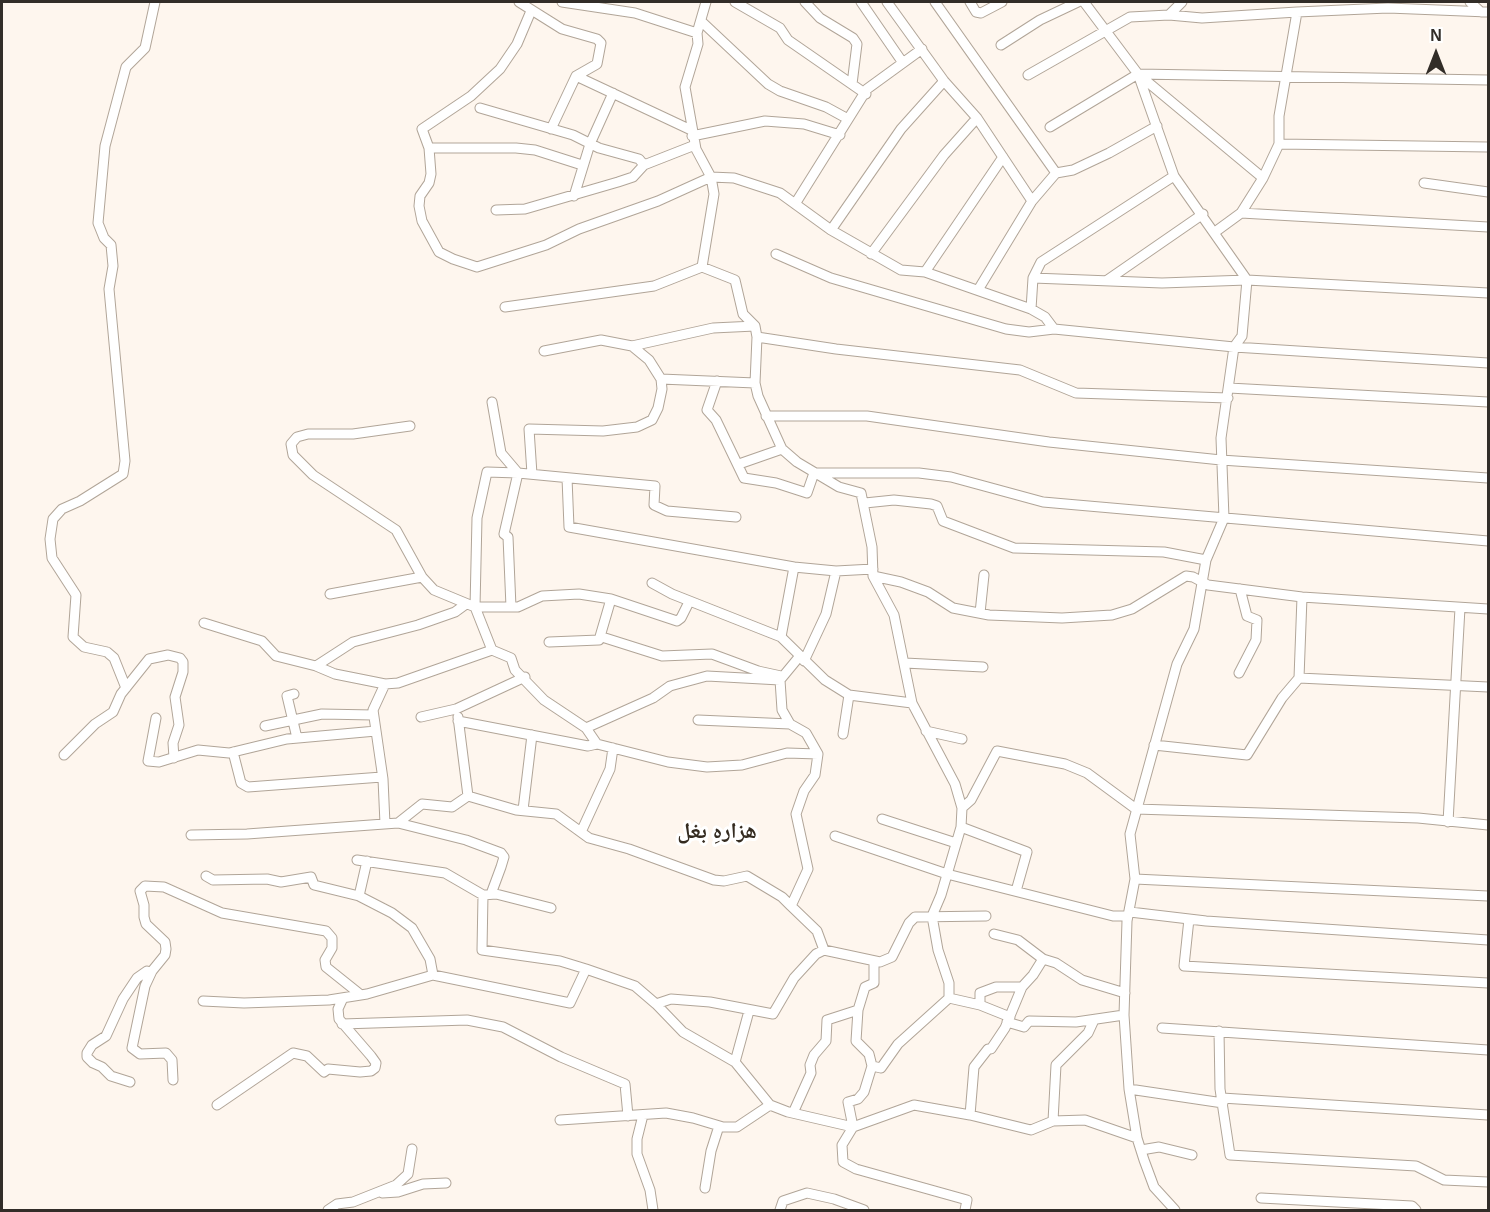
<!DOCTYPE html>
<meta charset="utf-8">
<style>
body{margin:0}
#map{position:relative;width:1490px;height:1212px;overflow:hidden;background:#fef6ee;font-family:Helvetica,sans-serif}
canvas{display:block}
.frame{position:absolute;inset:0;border:3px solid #322d28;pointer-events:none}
.north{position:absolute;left:1406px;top:24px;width:60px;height:60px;-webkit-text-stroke:4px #fff;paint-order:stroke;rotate:0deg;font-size:16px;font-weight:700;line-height:24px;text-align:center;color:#322d28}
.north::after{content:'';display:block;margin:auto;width:21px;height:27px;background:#322d28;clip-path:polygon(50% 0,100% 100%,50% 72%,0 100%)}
</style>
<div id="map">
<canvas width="1490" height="1212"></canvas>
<div class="frame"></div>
<div class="north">N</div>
</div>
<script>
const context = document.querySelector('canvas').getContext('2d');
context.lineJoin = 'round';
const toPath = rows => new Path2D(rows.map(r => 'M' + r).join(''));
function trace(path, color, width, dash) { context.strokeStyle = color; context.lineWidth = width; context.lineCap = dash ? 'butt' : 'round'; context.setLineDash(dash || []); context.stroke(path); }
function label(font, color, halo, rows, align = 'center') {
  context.font = font + ' Helvetica,"Noto Naskh Arabic",sans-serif'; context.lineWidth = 6; context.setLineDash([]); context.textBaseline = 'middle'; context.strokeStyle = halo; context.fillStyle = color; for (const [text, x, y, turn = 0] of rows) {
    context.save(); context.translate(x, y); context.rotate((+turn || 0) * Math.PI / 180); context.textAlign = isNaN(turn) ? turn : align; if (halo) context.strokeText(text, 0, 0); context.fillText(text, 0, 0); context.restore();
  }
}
const minor = toPath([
 [519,2,562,29,597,39,601,43,597,64,576,76,551,129],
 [562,2,635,13,697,33],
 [735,2,780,28,788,40,866,94],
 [805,2,820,18,853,38,857,44,852,84],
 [861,2,903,63],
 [887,2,944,81,977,118,1032,201],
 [935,2,1056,173],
 [970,2,976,12,981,13,1002,2],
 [1084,2,1138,74,1174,176,1247,280,1242,336,1234,347,1221,438,1224,518,1206,560,1194,629,1177,664,1130,834,1135,879,1127,921,1124,1015,1129,1089,1137,1138,1144,1160,1154,1187,1175,1210],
 [1470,2,1481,12],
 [531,11,517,44,500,69,471,96,422,129,429,148,431,174,429,183,420,196,419,206,422,221,439,252,453,259,477,267,546,245,579,229,658,201,711,177,734,178,780,193,831,230,901,270,925,272,1031,309,1045,317,1054,329],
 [1169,15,1182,2],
 [702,22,768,84,780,91,826,107,848,119],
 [1001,45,1040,20,1078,2],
 [1138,74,1263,178],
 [1028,75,1130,17,1169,15,1202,18,1297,12],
 [576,76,691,130],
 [480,108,573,135,599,148,639,159,644,165],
 [1050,127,1138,74,1488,80],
 [692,136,765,121,804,124,840,135],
 [1279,144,1488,147],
 [429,148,516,148,535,150,582,165],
 [1424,183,1488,192],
 [574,196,590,144,613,93],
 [795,204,867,89,922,49],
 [496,210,525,209,618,182,633,177,644,165,695,145],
 [1241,213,1488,227],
 [831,230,901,129,944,81],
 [1215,232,1241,213,1263,178,1279,144,1279,116,1297,12,1388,8,1488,12],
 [776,254,831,278,1006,329,1029,332,1054,329,1234,347,1488,363],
 [871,254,944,155,977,118],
 [702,267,735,280,743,314,755,326,757,337,755,383,758,396,782,449,797,462,839,487,861,493,872,547,873,576,894,615,912,703,955,784,962,808,961,827,941,895,932,916,938,950,949,983,949,998,898,1044,881,1068,872,1066,864,1092,858,1099,848,1102,853,1127],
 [702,267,714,194,711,177,696,149,685,87,698,44,697,33,706,2],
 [925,272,1003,157],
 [1033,278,1162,283,1247,280,1488,293],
 [1106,281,1203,214],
 [978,290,1032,201,1056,173,1073,170,1109,153,1157,126],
 [505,307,654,286,702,267],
 [1031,309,1033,278,1041,262,1174,176],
 [757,337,836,349,1020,370,1076,393,1228,398],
 [632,346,713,328,755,326],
 [661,379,755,383],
 [717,381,707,410,716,420,744,478,776,483,807,493,814,473,919,473,951,477,1043,502,1488,541],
 [1229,388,1488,402],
 [492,402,501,453,518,473,504,534,508,537,511,607],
 [766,416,867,416,1049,442,1221,460,1488,478],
 [410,426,353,434,308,434,297,437,291,444,293,455,313,475,396,530,422,577,434,590,475,607,492,650,511,658,515,670,544,700,586,728,597,744,668,762,707,767,742,765,787,753,818,754],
 [739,464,782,449],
 [532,474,529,429,603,431,637,427,652,420,658,408,662,389,661,379,649,360,632,346,601,340,544,351],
 [567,478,569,527,794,567,836,571,873,569],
 [865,503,894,500,931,504,937,506,943,521,1014,548,1164,552,1206,560],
 [873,576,901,582,928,592,953,608,989,615,1062,618,1112,615,1132,609,1186,576,1193,577,1208,585,1302,597,1488,609],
 [652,583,672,594,781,637,825,680,849,695,912,703],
 [330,594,422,577],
 [689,602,681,618,677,621,611,599,579,594,542,596,518,607,475,607,477,518,487,472,518,473,655,486,654,505,667,511,736,517],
 [980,613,984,575],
 [204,623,262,641,276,656,316,666,335,674,385,684,398,683,492,650],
 [602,637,662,656,712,654,758,671,781,676],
 [781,637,794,567],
 [549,642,599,640,611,599],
 [804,661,826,614,836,571],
 [905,663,983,667],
 [316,666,353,642,418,625,455,612,466,604],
 [1239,673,1256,640,1257,620,1247,616,1240,589],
 [1299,678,1488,687],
 [385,684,373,710,383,779,385,824],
 [126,688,114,658,107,652,84,647,73,637,76,595,52,558,50,539,53,519,62,509,80,501,123,474,125,461,109,289,113,266,111,245,104,238,98,223,105,146,126,67,145,48,155,2],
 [294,694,287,696,297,738],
 [421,717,456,709,525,677],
 [458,717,468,796],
 [156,718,148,761,159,762,198,750,229,753,287,739,376,731],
 [698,720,790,724,806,733,818,754,815,775,804,791,796,814,808,869,791,906,817,931,824,950],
 [458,721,588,746,597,744],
 [790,724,782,710,780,680,799,657],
 [265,726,322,714,373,715],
 [586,728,653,698,670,686,707,676,780,680],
 [926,731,962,739],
 [843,734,849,695],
 [1154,745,1247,755,1282,698,1299,678,1302,597],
 [233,752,241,783,248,787,382,777],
 [64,755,95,724,113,712,121,694,149,659,168,655,180,658,183,662,183,672,175,697,179,725,173,743,174,758],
 [962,808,971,800,997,751,1065,764,1087,773,1136,809,1418,818,1488,825],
 [523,810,532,735],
 [882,819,956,843],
 [1448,822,1460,608],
 [398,823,422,804,452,807,468,796,516,810,556,814,589,838,629,849,714,880,724,881,747,876,782,897,791,906],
 [961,827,1027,852,1016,891],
 [581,832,610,769,613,748],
 [191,835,247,834,398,823,466,840,501,853,504,857,501,867,491,894],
 [835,836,947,874,1113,916,1127,916],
 [357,860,445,873,483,895,496,894,551,908],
 [206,876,213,880,267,879,281,882,311,877,314,885,359,896,392,913,412,928,430,959,433,975],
 [1135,879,1488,896],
 [483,895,482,950,560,961,586,969,635,986,656,1004],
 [359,896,367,861],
 [1130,912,1206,921,1488,940],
 [986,916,915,917,909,923,892,957,880,962,824,950,816,954,794,978,773,1014,710,1002,671,999,656,1004,683,1032,735,1062,770,1105,788,1112,853,1127,914,1105,970,1115,1031,1130,1053,1121,1085,1120,1137,1138],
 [1189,919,1184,966,1488,983],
 [994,934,1018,940,1043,959,1056,963,1082,980,1125,993],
 [949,998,980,1005,980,993,996,987,1022,987,1033,975,1043,959],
 [203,1001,244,1003,329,1000,367,994,433,975,570,1003,586,969],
 [980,1005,1010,1017],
 [1007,1022,1024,1027,1029,1021,1076,1022,1124,1015],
 [342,1024,467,1020,503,1027,561,1057,625,1084,628,1116],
 [1162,1028,1488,1050],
 [1219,1031,1220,1089,1230,1155,1416,1166,1444,1180,1488,1182],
 [735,1062,749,1011],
 [872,1066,869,1054,856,1041,858,1010,865,987,874,983,874,962],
 [173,1080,172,1060,166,1053,140,1054,132,1048,145,986,152,971,165,955,166,949,165,942,146,924,144,917,144,905,140,891,145,886,164,887,222,913,326,931,332,938,332,948,325,960,326,967,361,995],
 [130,1082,111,1076,102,1067,93,1063,87,1057,87,1053,92,1045,106,1036,123,999,137,978,147,971,151,972],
 [1129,1089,1223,1103],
 [1222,1098,1488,1115],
 [217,1105,293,1053,307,1056,324,1072,328,1069,360,1072,371,1071,375,1068,376,1063,371,1056,339,1019,338,1009,343,998],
 [793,1113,811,1073,810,1065,814,1055,826,1041,827,1020,858,1010],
 [643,1115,637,1139,637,1154,650,1190,653,1210],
 [970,1115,974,1067,988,1049,991,1049,1005,1028,1022,987],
 [560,1120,666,1113,693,1118,723,1127,737,1127,770,1105],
 [1053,1121,1056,1065,1088,1033,1094,1020],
 [853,1127,842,1145,843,1162,856,1169,967,1200,965,1210],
 [1141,1150,1159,1147,1192,1155],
 [705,1188,711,1151,719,1126],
 [382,1193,398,1192,423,1184,446,1183],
 [1261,1198,1412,1206,1416,1210],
 [328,1210,337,1204,353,1202,396,1185,408,1174,412,1149],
 [780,1210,783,1201,807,1193,834,1199,864,1210]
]);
trace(minor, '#b1a598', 11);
trace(minor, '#fff', 9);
label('bold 22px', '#342b20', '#fff', [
 ["هزارهِ بغل",717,832]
]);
</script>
